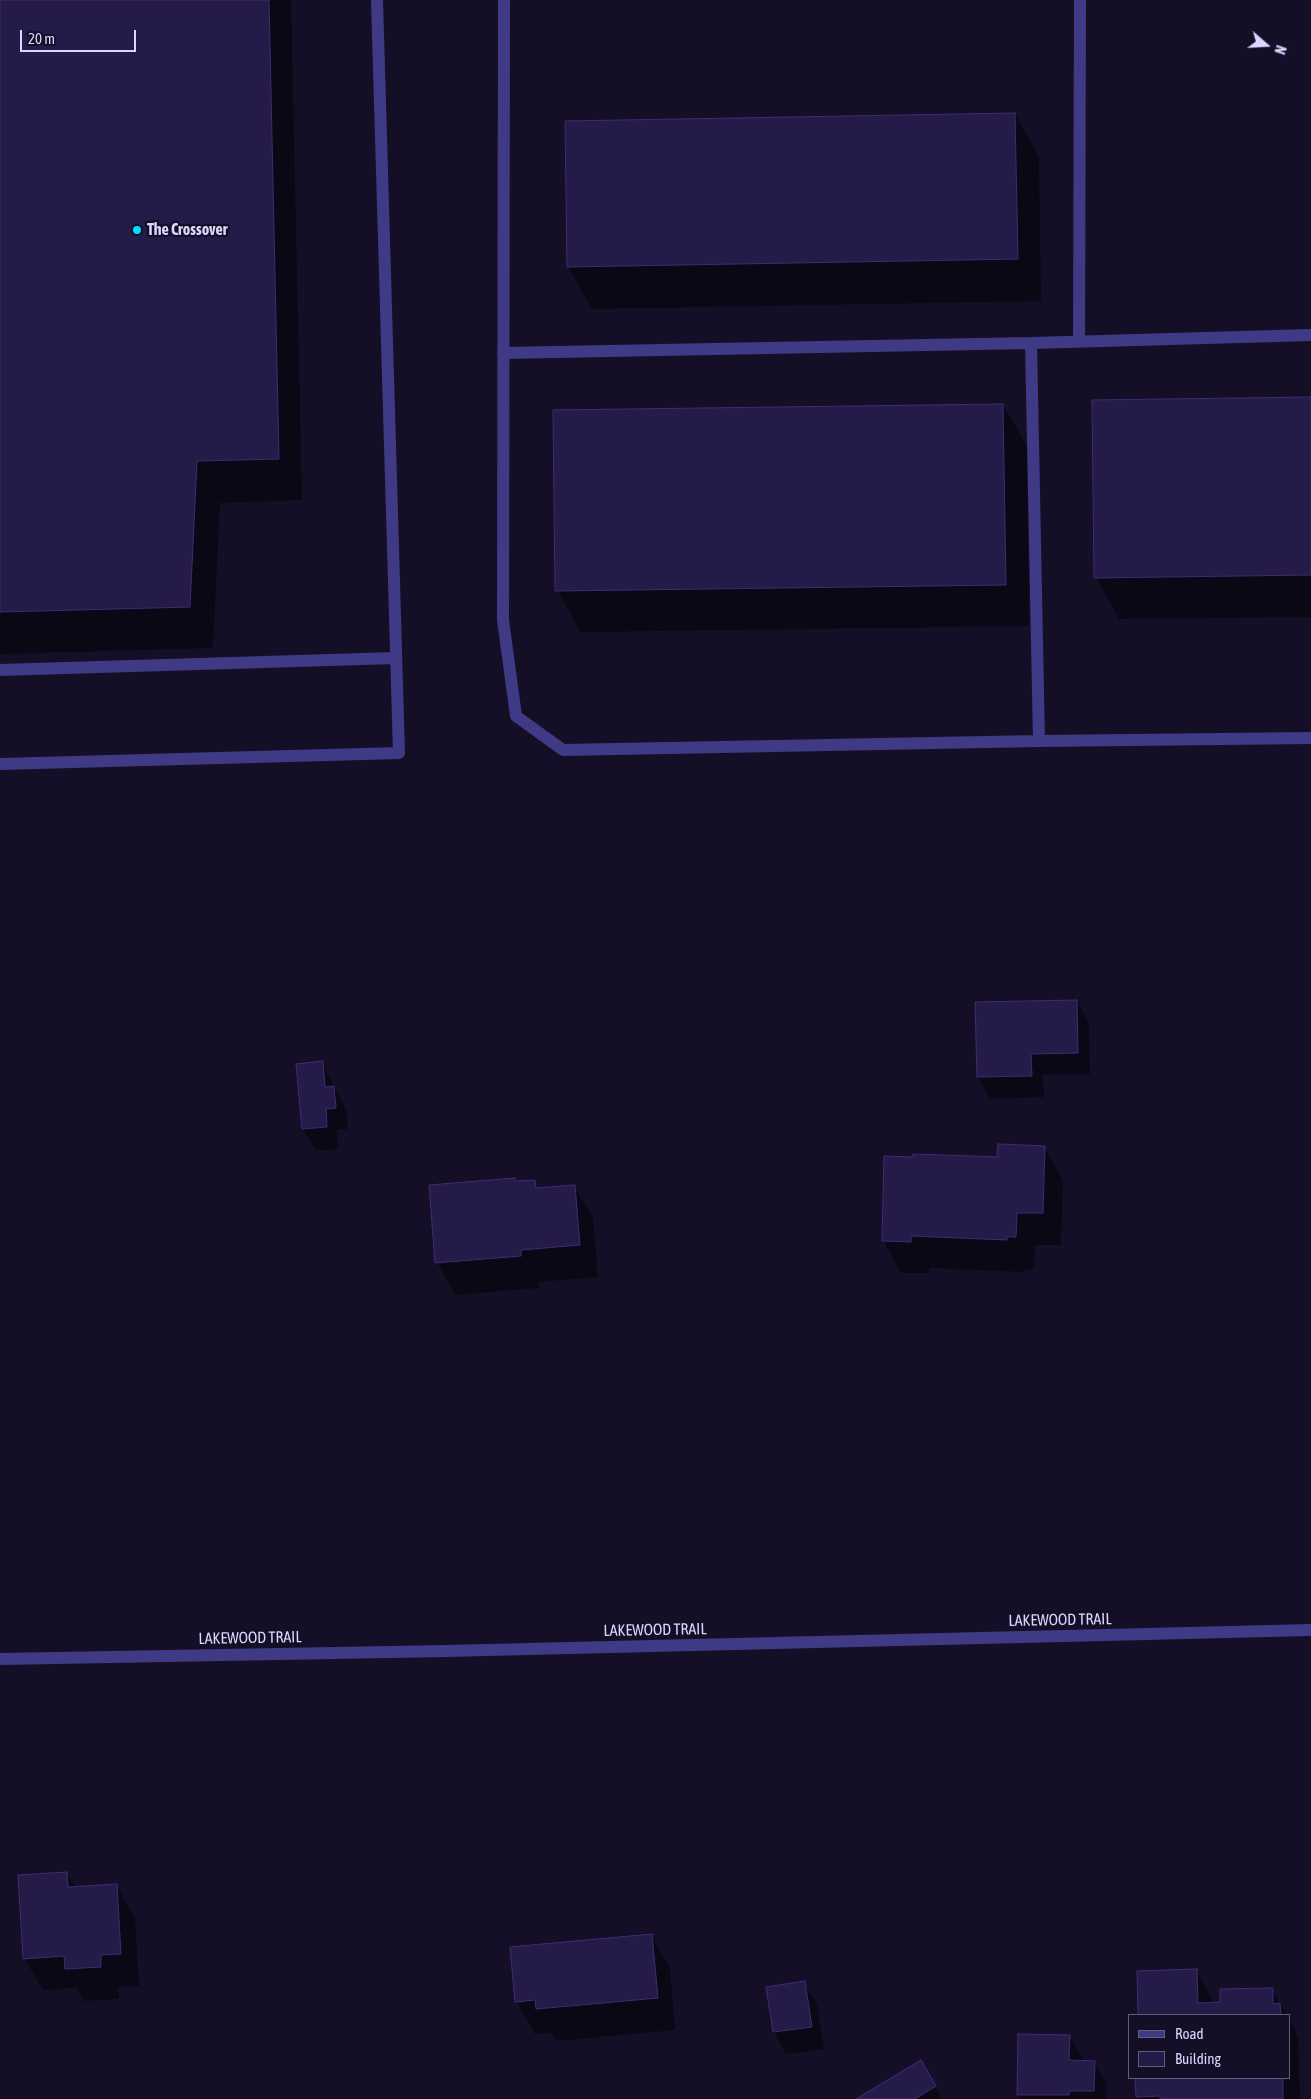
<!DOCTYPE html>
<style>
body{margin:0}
#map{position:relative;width:1311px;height:2099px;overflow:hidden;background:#140f27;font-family:"Asap Condensed",sans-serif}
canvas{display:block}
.legend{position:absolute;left:1128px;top:2014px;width:162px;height:65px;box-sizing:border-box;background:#140f27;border:1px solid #645e7d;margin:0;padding:6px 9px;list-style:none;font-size:15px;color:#dbd5ff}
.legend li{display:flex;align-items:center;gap:10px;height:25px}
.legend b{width:25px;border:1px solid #645e7d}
.north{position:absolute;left:1241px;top:20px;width:50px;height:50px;-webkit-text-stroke:4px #140f27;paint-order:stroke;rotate:109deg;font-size:14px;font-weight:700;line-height:20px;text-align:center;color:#dbd5ff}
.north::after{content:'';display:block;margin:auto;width:18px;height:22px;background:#dbd5ff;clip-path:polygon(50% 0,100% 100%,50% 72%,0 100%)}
.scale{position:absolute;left:20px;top:30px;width:116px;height:22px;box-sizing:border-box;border:2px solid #dbd5ff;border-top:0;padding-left:6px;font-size:15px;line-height:18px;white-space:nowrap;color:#dbd5ff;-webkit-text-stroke:4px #140f27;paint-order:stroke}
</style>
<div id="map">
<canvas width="1311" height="2099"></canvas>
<ul class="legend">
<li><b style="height:6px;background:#3f3a86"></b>Road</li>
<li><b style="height:14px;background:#251b48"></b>Building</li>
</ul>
<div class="north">N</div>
<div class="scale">20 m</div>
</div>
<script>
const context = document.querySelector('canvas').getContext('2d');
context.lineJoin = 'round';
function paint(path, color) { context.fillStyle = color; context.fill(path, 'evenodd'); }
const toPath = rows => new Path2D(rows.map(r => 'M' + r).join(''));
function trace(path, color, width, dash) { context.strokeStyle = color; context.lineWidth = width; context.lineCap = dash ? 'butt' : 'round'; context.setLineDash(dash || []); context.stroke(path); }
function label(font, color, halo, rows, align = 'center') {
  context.font = font + ' "Asap Condensed",sans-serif'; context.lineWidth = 4.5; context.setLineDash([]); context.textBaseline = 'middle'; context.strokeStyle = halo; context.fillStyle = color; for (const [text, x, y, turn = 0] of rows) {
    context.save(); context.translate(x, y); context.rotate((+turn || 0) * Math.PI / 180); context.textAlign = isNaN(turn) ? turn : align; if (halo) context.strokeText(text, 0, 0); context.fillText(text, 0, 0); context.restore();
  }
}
paint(toPath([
 [0,0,291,0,302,500,220,503,213,648,0,654],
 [1015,114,1039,156,1041,301,592,309,568,267,566,122],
 [1311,398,1311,617,1119,619,1096,577],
 [1003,405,1027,446,1029,626,581,632,557,590],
 [1077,1001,1089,1023,1090,1074,1043,1075,1044,1097,990,1099,978,1077],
 [322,1063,346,1109,348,1129,337,1130,338,1149,316,1151,303,1129,298,1065],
 [1044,1147,1063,1180,1061,1245,1035,1245,1034,1269,1025,1269,1025,1272,929,1268,929,1273,901,1273,883,1240,998,1158],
 [514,1179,516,1182,535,1181,539,1189,574,1186,593,1218,598,1277,538,1282,539,1288,455,1295,437,1262],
 [66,1873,75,1887,116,1885,135,1918,139,1986,118,1987,119,1999,84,2001,77,1988,43,1990,24,1958],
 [651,1936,670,1968,675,2030,556,2041,551,2033,535,2034,517,2002,512,1948],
 [1196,1970,1215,2004,1272,1989,1287,2015,1140,2015,1138,1972],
 [804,1983,817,2004,824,2049,786,2054,774,2032],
 [1290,2020,1298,2037,1300,2099,1139,2099,1137,2097,1137,2078,1290,2078],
 [1069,2036,1082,2058,1082,2062,1094,2062,1107,2084,1106,2099,1021,2099,1018,2094],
 [920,2062,942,2099,859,2099]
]), '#0007');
const building = toPath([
 [0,0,269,0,279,459,197,461,190,607,0,612,0,0],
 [1015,113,1018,259,567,267,565,121,1015,113],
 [1311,397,1311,575,1094,578,1092,400,1311,397],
 [1003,404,1006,585,555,591,553,410,1003,404],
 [1077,1000,1078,1053,1031,1054,1032,1076,977,1077,975,1002,1077,1000],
 [323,1061,325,1087,334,1086,336,1108,326,1109,327,1127,302,1129,296,1064,323,1061],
 [998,1144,1045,1146,1043,1213,1017,1213,1016,1237,1007,1237,1007,1240,911,1236,911,1242,882,1241,884,1156,913,1157,913,1154,997,1157,998,1144],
 [515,1178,515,1181,535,1180,536,1188,575,1185,580,1245,521,1250,521,1256,435,1263,429,1185,515,1178],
 [67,1872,68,1887,117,1884,121,1954,101,1955,101,1967,65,1969,64,1956,23,1959,18,1875,67,1872],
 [652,1934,658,1998,536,2009,535,2000,515,2002,510,1947,652,1934],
 [1197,1969,1198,2003,1220,2002,1220,1989,1273,1988,1273,2004,1280,2003,1281,2015,1138,2015,1137,1971,1197,1969],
 [805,1981,812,2027,773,2032,766,1987,805,1981],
 [1018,2034,1070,2035,1069,2060,1095,2061,1094,2091,1069,2091,1069,2095,1017,2095,1018,2034],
 [921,2060,936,2086,915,2099,856,2099,921,2060],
 [1135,2078,1283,2078,1283,2099,1160,2099,1160,2096,1136,2097,1135,2078]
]);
paint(building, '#251b48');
trace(building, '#3d2d74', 1);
trace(toPath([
 [504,0,503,620,516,716,563,750,1039,741],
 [1311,335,1031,343,1039,741,1311,738],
 [1079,341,1080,0],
 [503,353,1031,343],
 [0,670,396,658],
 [0,764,399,753,377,0]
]), '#3f3a86', 12);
trace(toPath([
 [0,1659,446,1651,1311,1630]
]), '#3f3a86', 12);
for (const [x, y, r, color] of [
 [137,230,5,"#01dfff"]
]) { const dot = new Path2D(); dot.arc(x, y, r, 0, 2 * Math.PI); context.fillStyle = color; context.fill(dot); trace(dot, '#140f27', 2); }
label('bold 16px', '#dbd5ff', '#140f27', [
 ["The Crossover",147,230]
], 'left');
label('16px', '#dbd5ff', '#140f27', [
 ["LAKEWOOD TRAIL",1060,1620,-1],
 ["LAKEWOOD TRAIL",655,1630,-1],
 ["LAKEWOOD TRAIL",250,1638,-1]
]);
</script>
